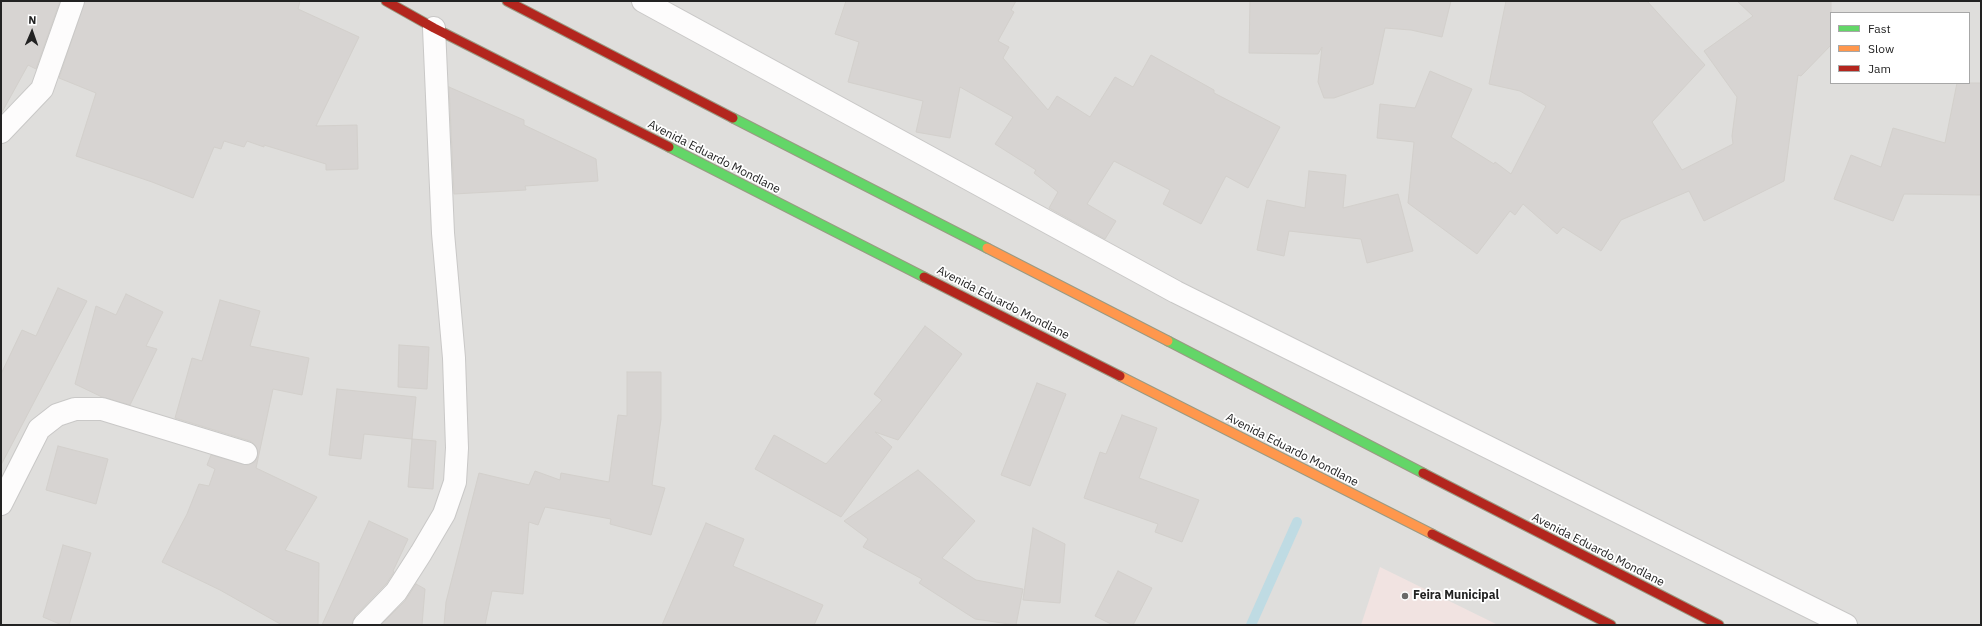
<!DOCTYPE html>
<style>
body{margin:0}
#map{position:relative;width:1982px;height:626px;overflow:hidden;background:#f0eeeb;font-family:"IBM Plex Sans",sans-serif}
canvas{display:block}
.frame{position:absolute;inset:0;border:2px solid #222;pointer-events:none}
.legend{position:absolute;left:1830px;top:12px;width:140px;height:72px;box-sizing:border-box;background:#fff;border:1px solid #a7a7a7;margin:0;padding:5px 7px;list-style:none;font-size:12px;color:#222}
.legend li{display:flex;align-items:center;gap:8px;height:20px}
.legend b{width:20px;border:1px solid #a7a7a7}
.north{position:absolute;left:12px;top:12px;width:40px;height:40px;-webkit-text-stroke:3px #fff;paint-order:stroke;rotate:2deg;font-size:11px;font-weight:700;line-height:16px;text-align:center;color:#222}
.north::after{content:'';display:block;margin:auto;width:14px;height:18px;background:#222;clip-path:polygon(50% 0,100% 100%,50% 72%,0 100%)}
</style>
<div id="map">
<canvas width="1982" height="626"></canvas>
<div class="frame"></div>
<ul class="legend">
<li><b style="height:5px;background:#63d668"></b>Fast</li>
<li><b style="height:5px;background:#ff974d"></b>Slow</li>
<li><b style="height:5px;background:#b3261e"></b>Jam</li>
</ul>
<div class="north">N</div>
</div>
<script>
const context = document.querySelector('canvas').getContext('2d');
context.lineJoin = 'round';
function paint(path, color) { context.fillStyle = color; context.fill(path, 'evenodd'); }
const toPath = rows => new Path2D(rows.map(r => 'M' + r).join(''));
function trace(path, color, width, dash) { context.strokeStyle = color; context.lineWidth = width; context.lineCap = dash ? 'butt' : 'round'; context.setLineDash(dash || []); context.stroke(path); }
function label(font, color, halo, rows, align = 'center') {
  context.font = font + ' "IBM Plex Sans",sans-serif'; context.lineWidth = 3.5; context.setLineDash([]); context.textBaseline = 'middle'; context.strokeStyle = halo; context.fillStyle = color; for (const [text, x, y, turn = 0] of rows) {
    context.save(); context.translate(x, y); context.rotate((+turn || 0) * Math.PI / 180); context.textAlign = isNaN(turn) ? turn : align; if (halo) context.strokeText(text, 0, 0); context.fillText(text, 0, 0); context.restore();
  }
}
paint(toPath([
 [1,1,1981,1,1981,625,1,625],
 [1831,13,1969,13,1969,83,1831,83]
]), '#dfdedc');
paint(toPath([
 [1380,567,1498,625,1361,625]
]), '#f1e3e1');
trace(toPath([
 [1251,625,1297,522]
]), '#bfdbe3', 10);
const building = toPath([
 [1,1,60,1,36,69,28,65,1,114,1,1],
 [85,1,300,1,298,9,359,37,316,126,357,125,358,169,326,170,326,164,264,145,264,147,247,141,244,147,224,141,221,149,214,147,193,198,152,182,76,156,96,93,59,78,85,1],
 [846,1,1016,1,1011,10,1014,12,998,41,1009,47,1003,58,1048,110,1057,96,1090,117,1115,77,1133,87,1151,55,1214,90,1214,93,1280,127,1248,188,1226,176,1201,224,1163,204,1170,190,1114,161,1087,204,1116,221,1105,239,1049,208,1058,192,1034,173,1036,170,995,144,1013,117,960,87,950,138,916,132,923,101,848,82,859,42,835,34,846,1],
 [1250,1,1451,1,1442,37,1411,30,1385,28,1373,84,1334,98,1324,98,1318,82,1322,47,1318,54,1249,53,1250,1],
 [1506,1,1647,1,1705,65,1652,122,1682,170,1733,144,1732,136,1737,97,1704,51,1753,16,1737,1,1831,1,1831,45,1801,76,1798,75,1784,181,1704,221,1689,191,1621,220,1601,251,1563,227,1557,234,1523,204,1515,215,1510,211,1477,254,1408,203,1414,142,1377,138,1380,104,1415,108,1430,71,1472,89,1451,137,1494,164,1495,162,1511,174,1546,106,1520,91,1489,84,1506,1],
 [1957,83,1981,83,1981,195,1904,194,1893,221,1834,199,1851,155,1881,167,1893,128,1945,143,1957,83],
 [449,87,524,120,524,125,596,159,598,181,525,186,526,190,454,194,449,87],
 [1309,171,1346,175,1343,208,1398,194,1413,251,1367,263,1361,239,1289,231,1284,256,1257,250,1267,200,1305,208,1309,171],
 [58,288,87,301,1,465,1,374,22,330,36,336,58,288],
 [126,294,163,312,146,346,157,349,130,405,102,397,75,384,96,306,116,315,126,294],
 [220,300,260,311,250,346,309,358,302,395,273,389,256,468,317,497,285,550,319,563,318,625,282,625,220,590,162,562,187,514,199,484,209,486,215,469,207,465,211,455,248,465,255,462,258,456,258,451,255,445,250,441,175,418,192,358,202,361,220,300],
 [925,326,962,354,898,440,875,432,892,447,841,517,755,469,774,435,826,464,882,400,874,394,925,326],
 [399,345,429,347,427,389,398,387,399,345],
 [627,372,661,372,661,419,652,485,665,488,651,535,610,524,611,519,545,507,538,525,529,522,523,594,492,591,485,625,444,625,446,602,479,473,529,485,535,471,560,480,561,473,609,482,618,415,627,416,627,372],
 [1037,383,1066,394,1030,486,1001,475,1037,383],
 [337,389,416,397,412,439,364,434,361,459,329,455,337,389],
 [1122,415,1157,428,1139,478,1199,500,1182,542,1155,532,1158,524,1084,498,1100,452,1106,454,1122,415],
 [412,439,436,441,433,489,408,487,412,439],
 [58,446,108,459,96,504,46,490,58,446],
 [918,470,975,521,942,558,976,580,1023,589,1016,625,975,619,919,583,922,579,863,547,868,539,844,521,918,470],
 [369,521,408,539,393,571,394,572,386,584,355,616,352,625,322,625,369,521],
 [706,523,744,539,733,566,823,605,814,625,662,625,706,523],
 [1033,528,1065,544,1060,603,1023,600,1033,528],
 [63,545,91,553,69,625,62,625,43,617,63,545],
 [1118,571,1152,588,1133,625,1113,625,1095,616,1118,571],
 [416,584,425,589,422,625,381,625,405,601,416,584]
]);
paint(building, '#d7d4d2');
trace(building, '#d3d0cc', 1);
const street = toPath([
 [643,1,1176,292,1846,625],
 [1,132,42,89,73,1],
 [1,504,39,429,57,415,75,409,102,409,246,453],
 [364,625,396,592,421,553,444,514,455,482,457,448,454,358,443,233,434,28]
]);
const fast = toPath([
 [733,118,987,248],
 [669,147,924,277],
 [1168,341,1423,473]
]);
const slow = toPath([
 [987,248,1168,341],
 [1120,376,1432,534]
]);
const jam = toPath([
 [386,1,434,28,669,147],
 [507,1,733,118],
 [924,277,1120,376],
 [1423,473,1719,625],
 [1432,534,1611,625]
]);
trace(street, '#c9c8c7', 24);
trace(fast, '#999a82', 11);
trace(slow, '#999a82', 11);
trace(jam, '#999a82', 11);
trace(street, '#fdfcfc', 22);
trace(fast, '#63d668', 9);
trace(slow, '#ff974d', 9);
trace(jam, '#b3261e', 9);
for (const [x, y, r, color] of [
 [1405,596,4,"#6a6968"]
]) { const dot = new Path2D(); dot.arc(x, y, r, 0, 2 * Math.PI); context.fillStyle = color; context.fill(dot); trace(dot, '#fff', 1.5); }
label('12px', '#222', '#fff', [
 ["Avenida Eduardo Mondlane",714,157,27],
 ["Avenida Eduardo Mondlane",1003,303,27],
 ["Avenida Eduardo Mondlane",1292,450,27],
 ["Avenida Eduardo Mondlane",1598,550,27]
]);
label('bold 12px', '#222', '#fff', [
 ["Feira Municipal",1413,596]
], 'left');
</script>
